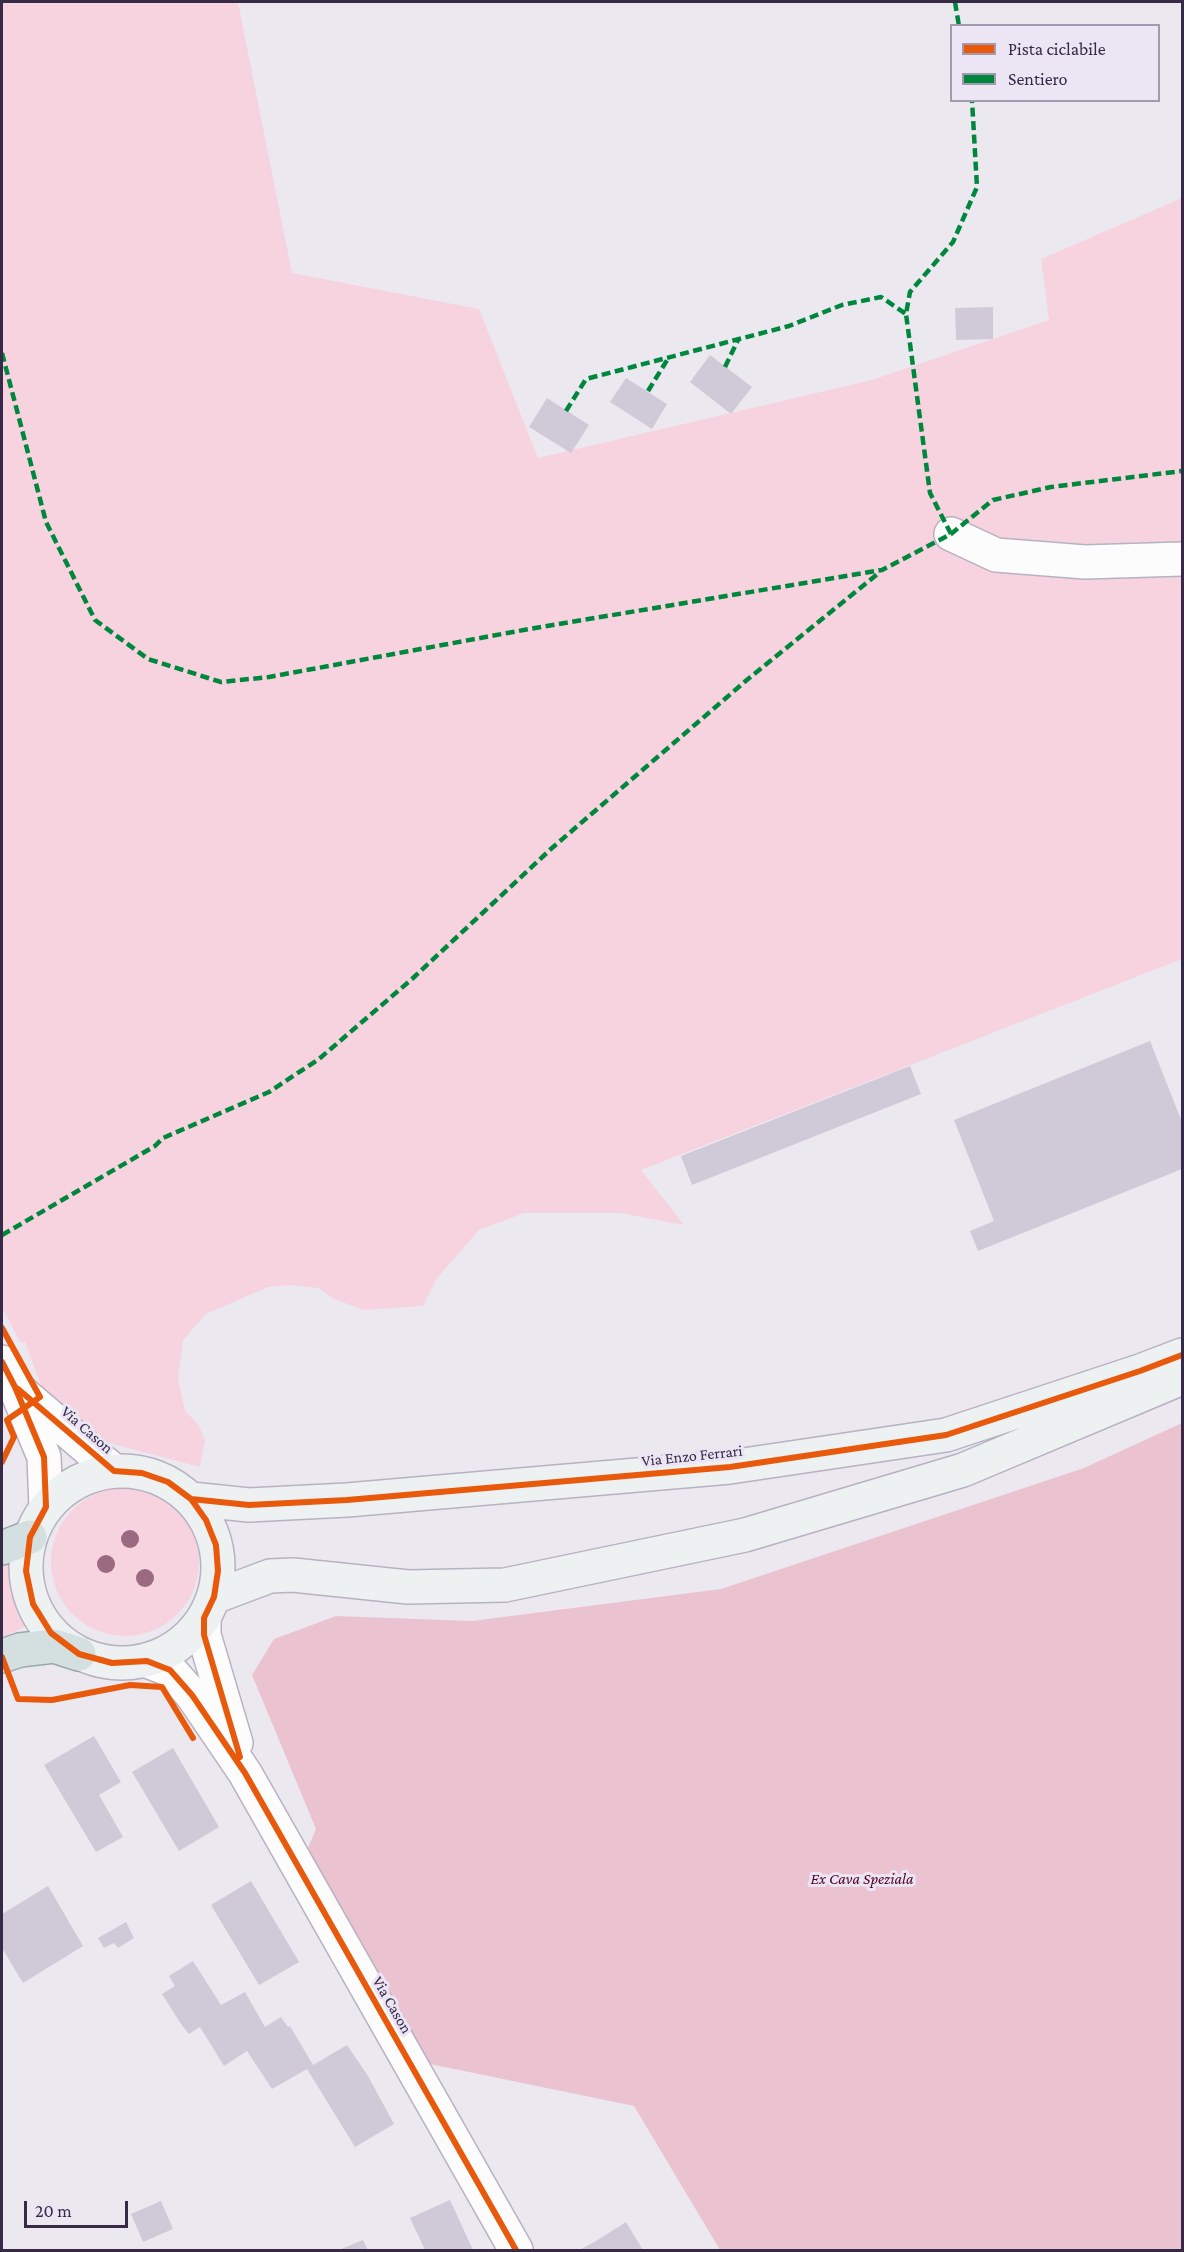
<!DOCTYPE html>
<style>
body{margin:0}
#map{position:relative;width:1184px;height:2252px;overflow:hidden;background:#ece8f0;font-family:"Crimson Pro",serif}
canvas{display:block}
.frame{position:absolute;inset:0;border:3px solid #372a47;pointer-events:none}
.legend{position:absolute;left:950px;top:24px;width:210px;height:78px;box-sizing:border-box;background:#ebe5f4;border:2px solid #a39aaf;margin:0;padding:8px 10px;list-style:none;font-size:18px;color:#372a47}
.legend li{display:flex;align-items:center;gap:12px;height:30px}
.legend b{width:30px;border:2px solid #a39aaf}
.scale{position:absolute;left:24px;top:2201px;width:104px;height:27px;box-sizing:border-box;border:3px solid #372a47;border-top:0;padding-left:8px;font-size:18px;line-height:21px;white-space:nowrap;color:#372a47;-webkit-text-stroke:4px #ebe5f4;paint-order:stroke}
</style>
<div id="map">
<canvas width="1184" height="2252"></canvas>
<div class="frame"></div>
<ul class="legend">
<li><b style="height:8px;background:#e8590c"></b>Pista ciclabile</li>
<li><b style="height:8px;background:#00873e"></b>Sentiero</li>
</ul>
<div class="scale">20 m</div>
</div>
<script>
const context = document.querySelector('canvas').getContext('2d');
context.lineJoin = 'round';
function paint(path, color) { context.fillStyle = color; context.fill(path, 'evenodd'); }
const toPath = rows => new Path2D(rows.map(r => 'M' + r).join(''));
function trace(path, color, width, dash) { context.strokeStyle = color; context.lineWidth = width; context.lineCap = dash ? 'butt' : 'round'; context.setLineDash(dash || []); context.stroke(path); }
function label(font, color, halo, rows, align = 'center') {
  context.font = font + ' "Crimson Pro",serif'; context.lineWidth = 6; context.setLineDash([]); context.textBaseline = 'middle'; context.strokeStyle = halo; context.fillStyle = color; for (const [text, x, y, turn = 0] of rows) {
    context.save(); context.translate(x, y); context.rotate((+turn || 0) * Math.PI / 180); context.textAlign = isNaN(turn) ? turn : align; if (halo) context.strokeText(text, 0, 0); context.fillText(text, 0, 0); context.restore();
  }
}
paint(toPath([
 [2,2,238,2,292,273,479,309,538,458,872,380,1049,320,1041,259,1182,198,1182,959,641,1170,684,1225,621,1213,524,1213,479,1230,437,1278,423,1306,364,1310,334,1299,319,1288,291,1285,268,1287,206,1314,183,1340,178,1378,185,1411,198,1424,205,1440,200,1467,94,1439,41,1385,25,1342,21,1343,2,1308],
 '51 1562a74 74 0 1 1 148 0a74 74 0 1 1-148 0Z',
 [9,1560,15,1595,27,1626,2,1637,2,1562]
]), '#f6d3de');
paint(toPath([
 [1182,1423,1182,2250,720,2250,634,2106,430,2064,305,1855,316,1829,252,1675,274,1639,336,1616,472,1621,721,1589,1084,1468]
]), '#ebc3d0');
paint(toPath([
 [993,307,993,339,956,340,955,308],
 [710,355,752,387,731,414,690,382],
 [626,378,667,404,652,429,610,402],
 [547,398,589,425,571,453,529,427],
 [1150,1041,1182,1122,1182,1169,978,1251,970,1231,994,1221,954,1120],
 [910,1066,921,1094,692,1185,681,1156],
 [94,1736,121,1782,99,1795,123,1837,96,1852,44,1765],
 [173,1748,219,1827,179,1851,132,1772],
 [251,1881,299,1962,259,1985,211,1905],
 [48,1886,83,1946,23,1983,2,1948,2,1914],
 [126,1922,134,1938,118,1948,114,1943,104,1948,98,1938],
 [193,1961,221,2005,245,1992,265,2027,281,2017,288,2027,290,2026,313,2065,347,2045,368,2076,394,2124,355,2147,307,2069,272,2089,247,2051,224,2066,200,2027,189,2034,181,2024,162,1994,175,1986,169,1976],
 [450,2200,473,2250,425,2250,410,2218],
 [161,2201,173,2229,143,2242,131,2214],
 [626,2222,643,2250,579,2250,596,2241],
 [363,2240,368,2250,339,2250]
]), '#d0c9d8');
const minor = toPath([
 [951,534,996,555,1085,562,1182,559],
 [2,1362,15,1387,44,1457,46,1507],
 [19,1390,114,1471]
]);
const tertiary = toPath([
 [204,1618,204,1635,236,1743],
 [147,1661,170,1670,192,1695,245,1773,516,2250]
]);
const secondary = toPath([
 '26 1567a96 96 0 1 1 192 0a96 96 0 1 1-192 0Z',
 [191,1499,249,1505,347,1500,730,1467,946,1435,1140,1371,1182,1355],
 [214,1597,270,1576,293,1575,408,1587,505,1585,745,1535,963,1470,1182,1378]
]);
const trunk = toPath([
 [2,1548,30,1537],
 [2,1656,20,1650,54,1646,79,1654]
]);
trace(minor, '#b8b1c1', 36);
trace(tertiary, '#b8b1c1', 36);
trace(secondary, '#b8b1c1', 36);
trace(trunk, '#9ba9ac', 36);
trace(minor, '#fcfcfd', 33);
trace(tertiary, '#fcfcfd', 33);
trace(secondary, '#edf1f2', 33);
trace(trunk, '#d4e0e0', 33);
trace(toPath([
 [955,2,959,26],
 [2,353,46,522,95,620,148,659,221,682,269,677,529,629,882,570,951,534,993,500,1051,487,1182,471],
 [725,367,738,340],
 [648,391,669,357],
 [566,411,586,379,789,326,842,305,881,297,906,314],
 [951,534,930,493,906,314,910,292,953,242,977,187,972,100],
 [2,1235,155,1146,163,1138,269,1092,319,1059,412,979,552,848,748,679,880,572]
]), '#00873e', 4.5, [9, 4.5]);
trace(toPath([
 [2,1328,40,1397,7,1420,14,1437,2,1462],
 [2,1362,15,1387,44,1457,46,1507,30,1537,26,1571,33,1604,51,1633,79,1654,112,1663,147,1661,170,1670,192,1695,245,1773,516,2250],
 [18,1389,114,1471,142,1473,168,1482,191,1499,206,1520,216,1545,218,1571,214,1597,204,1618,204,1635,240,1757],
 [191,1499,249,1505,347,1500,730,1467,946,1435,1140,1371,1182,1355],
 [2,1657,18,1699,52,1700,130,1685,162,1687,193,1738]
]), '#e8590c', 6);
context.fillStyle = '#9a6a81';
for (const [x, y] of [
 [130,1539],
 [106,1564],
 [145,1578]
]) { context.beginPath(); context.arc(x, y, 9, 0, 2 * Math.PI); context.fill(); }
label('16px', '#372a47', '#ebe5f4', [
 ["Via Cason",87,1430,41],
 ["Via Enzo Ferrari",692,1456,-6],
 ["Via Cason",392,2005,60]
]);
label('italic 16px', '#560226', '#ebe5f4', [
 ["Ex Cava Speziala",862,1879]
]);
</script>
